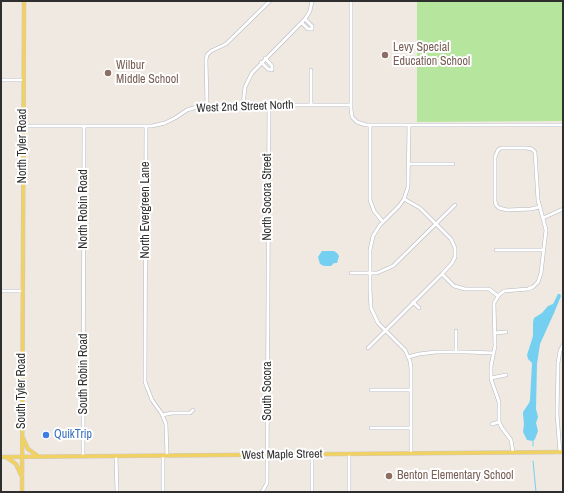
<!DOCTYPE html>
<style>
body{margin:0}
#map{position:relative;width:564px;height:493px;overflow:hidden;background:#efe9e1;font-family:"Archivo Narrow",sans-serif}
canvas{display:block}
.frame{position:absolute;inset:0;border:2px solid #2e2e2e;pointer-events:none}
</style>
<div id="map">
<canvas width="564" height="493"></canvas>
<div class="frame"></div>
</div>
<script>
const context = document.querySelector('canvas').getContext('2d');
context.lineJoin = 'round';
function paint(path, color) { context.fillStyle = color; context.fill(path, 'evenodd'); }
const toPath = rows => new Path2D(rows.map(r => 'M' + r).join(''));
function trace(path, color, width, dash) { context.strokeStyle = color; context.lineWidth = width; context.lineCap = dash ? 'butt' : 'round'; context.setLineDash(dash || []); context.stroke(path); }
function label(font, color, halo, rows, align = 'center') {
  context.font = font + ' "Archivo Narrow",sans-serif'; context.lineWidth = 4; context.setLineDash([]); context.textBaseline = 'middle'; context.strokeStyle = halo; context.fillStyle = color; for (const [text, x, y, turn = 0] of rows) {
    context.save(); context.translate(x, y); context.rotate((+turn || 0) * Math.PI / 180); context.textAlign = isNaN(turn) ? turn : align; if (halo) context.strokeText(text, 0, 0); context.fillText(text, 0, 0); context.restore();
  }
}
paint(toPath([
 [417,1,561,1,563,5,563,121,417,122]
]), '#b6e59e');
paint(toPath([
 [322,251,334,251,337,253,339,256,337,263,334,263,331,266,324,266,320,264,318,257],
 [558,294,560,294,561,296,554,313,540,344,537,364,536,409,538,417,536,423,538,431,535,439,533,441,527,440,523,432,524,424,523,414,523,412,529,403,530,400,532,363,528,359,527,355,533,336,533,322,534,318,542,313,548,306,553,304]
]), '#75cff0');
trace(toPath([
 [533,441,533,446],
 [533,461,536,492]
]), '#75cff0', 1);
const minor = toPath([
 [351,1,351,109,352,117,357,122,366,125,563,125],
 [302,23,308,29,312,29,312,26,305,19],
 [261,62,268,69,272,70,272,66,265,58],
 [1,80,23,80],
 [207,105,206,60,207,55,211,51,226,44,270,1],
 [243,105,245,87,252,73,305,19,310,11,312,1],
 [311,105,311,70],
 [370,125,370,200,374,211,383,222],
 [409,125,408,187,404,199,399,206,380,225,373,236,370,250,370,290,371,308,378,323,405,350,410,361,411,368,411,453],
 [23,126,152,126,165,123,175,118,187,110,203,105,351,105],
 [146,126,145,382,152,400,162,414,166,424,167,456],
 [409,164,453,164],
 [543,218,563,209],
 [496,250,544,250],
 [351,273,377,273,393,266,455,205],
 [442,274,454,286,465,289,489,289,498,296],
 [1,291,23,291],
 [413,302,419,308],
 [456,331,456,352],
 [495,333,506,332],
 [368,348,442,274,452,263,455,257,455,248,451,239,420,208,404,199],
 [408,357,419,354,436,352,466,352,494,353],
 [491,378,506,375],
 [371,390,411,390],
 [162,415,172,413,190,413,193,410],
 [492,424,499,422],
 [371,428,411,428],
 [513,452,511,440,502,428,499,422,499,402,491,379,491,366,495,346,494,303,499,295,504,291,528,289,533,287,538,282,541,273,546,230,538,200,535,152,532,149,526,148,501,148,498,150,495,157,495,201,496,205,499,208,507,210,531,209,539,207],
 [560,452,557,414,558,363,560,351,563,345],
 [312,454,312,492],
 [116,456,117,492],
 [163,456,163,492],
 [83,457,84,126],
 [262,492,267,483,267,478,269,105],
 [349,492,349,454]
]);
const major = toPath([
 [23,438,28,449,38,456],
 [1,457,563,452],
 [6,457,16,464,21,475],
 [22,492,24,1]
]);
trace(minor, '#b4b7c1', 4);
trace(major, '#c9c9c9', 4.5);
trace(minor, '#fff', 3);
trace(major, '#f2d163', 3.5);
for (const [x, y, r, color] of [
 [385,55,4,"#8d6e63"],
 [108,73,4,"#8d6e63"],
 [46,435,4,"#3f7fe0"],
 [389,476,4,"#8d6e63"]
]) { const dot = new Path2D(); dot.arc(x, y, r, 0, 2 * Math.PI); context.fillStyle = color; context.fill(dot); trace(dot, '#fff', 1.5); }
label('12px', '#785e54', '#fff', [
 ["Levy Special",393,48],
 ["Education School",393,62],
 ["Wilbur",116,66],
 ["Middle School",116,80],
 ["Benton Elementary School",397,476]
], 'left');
label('12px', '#2e2e2e', '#fff', [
 ["West 2nd Street North",245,107,-2],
 ["North Tyler Road",23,146,-90],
 ["North Socora Street",268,197,-90],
 ["North Robin Road",84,209,-90],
 ["North Evergreen Lane",146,210,-90],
 ["South Robin Road",84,374,-90],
 ["South Tyler Road",22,391,-90],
 ["South Socora",268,391,-90],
 ["West Maple Street",282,455,-1]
]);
label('12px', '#366cbe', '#fff', [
 ["QuikTrip",54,435]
], 'left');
</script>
